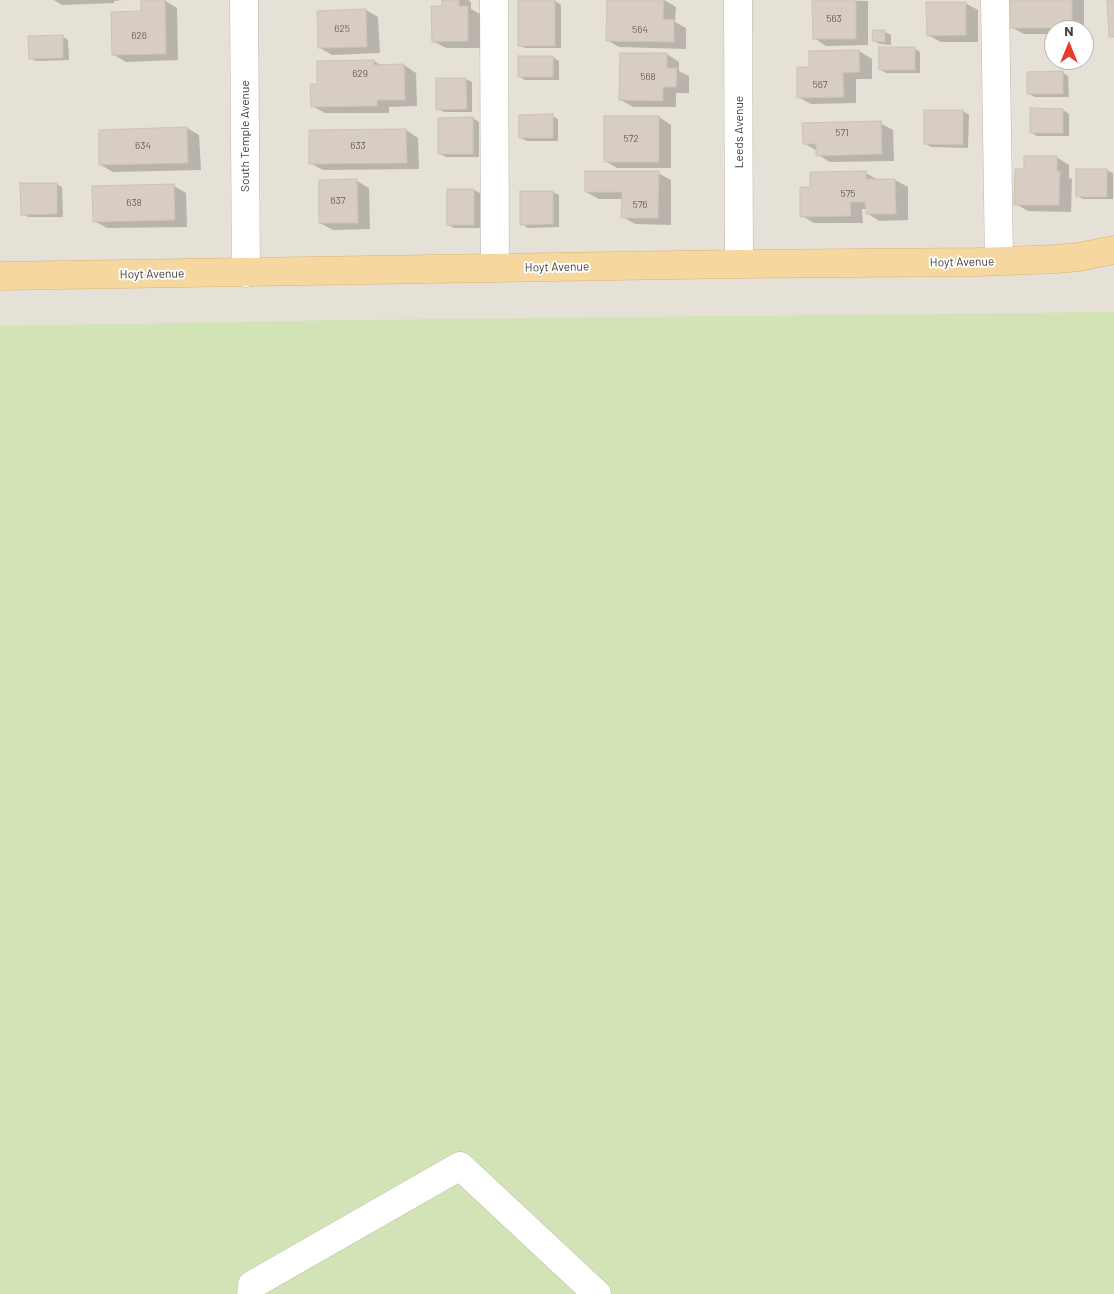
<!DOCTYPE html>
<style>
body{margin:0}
#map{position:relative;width:1114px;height:1294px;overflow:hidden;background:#f3efe9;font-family:Barlow,sans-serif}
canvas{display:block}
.north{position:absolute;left:1044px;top:20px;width:50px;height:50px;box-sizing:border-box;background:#fff;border:1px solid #b5b3af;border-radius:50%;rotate:0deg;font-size:14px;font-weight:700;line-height:20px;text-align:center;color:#464038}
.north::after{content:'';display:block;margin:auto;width:18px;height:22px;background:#e83b2b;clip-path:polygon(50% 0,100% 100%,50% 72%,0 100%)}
</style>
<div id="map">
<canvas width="1114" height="1294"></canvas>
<div class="north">N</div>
</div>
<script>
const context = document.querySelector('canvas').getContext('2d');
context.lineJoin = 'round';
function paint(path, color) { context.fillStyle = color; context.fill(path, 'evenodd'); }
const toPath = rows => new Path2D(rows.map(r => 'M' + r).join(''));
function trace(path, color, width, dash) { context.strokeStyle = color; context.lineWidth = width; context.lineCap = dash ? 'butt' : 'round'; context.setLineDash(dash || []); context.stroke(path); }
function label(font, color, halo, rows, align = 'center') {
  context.font = font + ' Barlow,sans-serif'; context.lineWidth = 4; context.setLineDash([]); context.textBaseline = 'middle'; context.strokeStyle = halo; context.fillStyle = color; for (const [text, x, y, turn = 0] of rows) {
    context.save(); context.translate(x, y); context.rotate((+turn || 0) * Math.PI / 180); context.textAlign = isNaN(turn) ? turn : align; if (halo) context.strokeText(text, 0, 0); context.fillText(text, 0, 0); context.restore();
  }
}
paint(toPath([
 [0,0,1114,0,1114,1294,0,1294],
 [1054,30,1084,30,1084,60,1054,60]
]), '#e6e1d7');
paint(toPath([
 [1114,312,1114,1294,0,1294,0,326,345,320]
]), '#d2e4b5');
paint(toPath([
 [54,0,123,0,114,1,114,3,62,5],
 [164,0,177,8,178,60,126,62,114,55,142,12],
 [443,0,468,0,471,2,471,9,480,14,481,48,446,48,433,41,443,7],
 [608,0,664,0,676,7,675,22,686,28,686,49,619,47,607,40],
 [813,0,868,1,868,45,826,46,814,38],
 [1011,0,1084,0,1084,30,1054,30,1054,34,1024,34,1011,27],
 [519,1,555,1,561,5,561,48,525,48,519,45],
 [965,3,978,10,978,42,941,42,928,35],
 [366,10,378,17,380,53,332,55,320,48],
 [885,32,891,35,891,45,880,44,874,41],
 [62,36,68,40,69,60,36,61,30,58],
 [914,48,920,52,920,73,886,73,880,69],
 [859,51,872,59,872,79,856,79,856,103,811,104,798,97,810,68],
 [667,54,679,62,679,71,689,76,689,93,676,93,676,107,633,107,621,100],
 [553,57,559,61,559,80,525,80,519,76],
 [374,61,382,66,404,65,416,73,417,106,389,107,389,113,325,113,312,106,318,85],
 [1062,72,1068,76,1069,97,1035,97,1029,94],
 [437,79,466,79,472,82,472,112,444,112,438,109],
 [1063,110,1069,114,1069,136,1037,136,1031,132],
 [963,111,969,115,968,148,931,147,925,143],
 [552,116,558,119,558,141,527,141,521,138],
 [659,117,671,125,671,168,617,168,605,161],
 [473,118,479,122,479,157,446,157,440,154],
 [880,123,893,130,894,161,830,162,818,155,817,151,804,143],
 [187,128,199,135,201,170,113,172,101,165],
 [406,130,418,138,419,169,323,170,310,163],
 [1056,157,1069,165,1069,178,1072,179,1071,212,1028,211,1016,204,1025,170],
 [1107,170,1113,173,1113,199,1083,199,1077,196],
 [658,173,671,180,671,225,635,224,623,217,623,199,599,199,586,192],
 [866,173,878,180,895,180,908,187,908,220,879,221,867,213,867,209,862,209,863,223,814,223,802,216],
 [357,181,369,188,370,229,333,230,320,223],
 [56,184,62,187,63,217,28,217,22,214],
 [174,186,186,193,187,227,107,228,94,221],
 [474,190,480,193,480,228,454,228,448,225],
 [553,192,559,195,559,227,528,228,522,224]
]), '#0003');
const building = toPath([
 [141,0,165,0,166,54,112,55,111,12,141,11,141,0],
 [442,0,459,0,459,6,468,6,468,41,432,42,431,6,442,6,442,0],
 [518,0,555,0,555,46,518,46,518,0],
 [607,0,664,0,663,19,674,20,674,42,606,41,607,0],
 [812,0,856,0,856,39,813,39,812,0],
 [1010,0,1072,0,1072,28,1010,28,1010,0],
 [1107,0,1114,0,1114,37,1109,37,1107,0],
 [926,2,966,2,966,35,927,36,926,2],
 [366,9,367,47,318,48,317,11,366,9],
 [873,30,885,30,885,42,872,41,873,30],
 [63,35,63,58,29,59,28,36,63,35],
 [879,47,915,47,915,70,879,70,879,47],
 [859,50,860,72,843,73,844,97,797,98,797,67,809,67,809,51,859,50],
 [620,53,667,53,667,68,677,68,676,87,663,87,663,101,619,100,620,53],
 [518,56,553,56,553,77,518,77,518,56],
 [374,60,374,65,404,64,405,100,377,100,377,106,311,107,310,84,317,84,317,61,374,60],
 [1063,71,1063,94,1027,94,1027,72,1063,71],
 [436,78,466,78,467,109,436,110,436,78],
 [1030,108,1063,109,1063,133,1030,133,1030,108],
 [924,110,963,110,963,145,924,144,924,110],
 [553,114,553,138,519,138,519,115,553,114],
 [604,116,659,116,659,162,604,162,604,116],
 [473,117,473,154,438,154,438,118,473,117],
 [881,121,882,154,816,156,816,144,803,144,802,123,881,121],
 [187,127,188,163,99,165,99,130,187,127],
 [406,129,407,163,309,164,309,130,406,129],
 [1024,156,1057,156,1057,172,1060,171,1059,205,1014,205,1015,169,1024,169,1024,156],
 [1076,169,1107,169,1107,197,1076,197,1076,169],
 [585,171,659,171,658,218,621,218,622,192,585,192,585,171],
 [866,171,866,179,895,179,896,214,866,214,865,202,850,202,851,216,800,217,800,187,810,187,810,172,866,171],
 [357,179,358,223,319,223,319,180,357,179],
 [20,183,57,183,57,214,21,215,20,183],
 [174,184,175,220,93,222,92,186,174,184],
 [447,189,474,189,474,225,447,225,447,189],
 [520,191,553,191,553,224,520,225,520,191]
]);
paint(building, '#d7cdc2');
trace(building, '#cec2b3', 1);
const minor = toPath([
 [244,0,246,273],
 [494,0,495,268],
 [738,0,739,264],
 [995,0,999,261],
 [251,1294,252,1285,460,1166,597,1294]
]);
const major = toPath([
 [0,276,739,264,978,262,1057,259,1078,257,1114,250]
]);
trace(minor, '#beb6ac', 29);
trace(major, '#dab370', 29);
trace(minor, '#fff', 28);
trace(major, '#f6d79f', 28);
label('10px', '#6a635a', null, [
 ["563",834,19],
 ["625",342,29],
 ["564",640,30],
 ["626",139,36],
 ["629",360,74],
 ["568",648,77],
 ["567",820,85],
 ["571",842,133],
 ["572",631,139],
 ["634",143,146],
 ["633",358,146],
 ["575",848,194],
 ["637",338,201],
 ["638",134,203],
 ["576",640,205]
]);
label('12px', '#464038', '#fff', [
 ["Leeds Avenue",739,132,-90],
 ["South Temple Avenue",245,136,-90],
 ["Hoyt Avenue",962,262,-1],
 ["Hoyt Avenue",557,267,-1],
 ["Hoyt Avenue",152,274,-1]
]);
</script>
